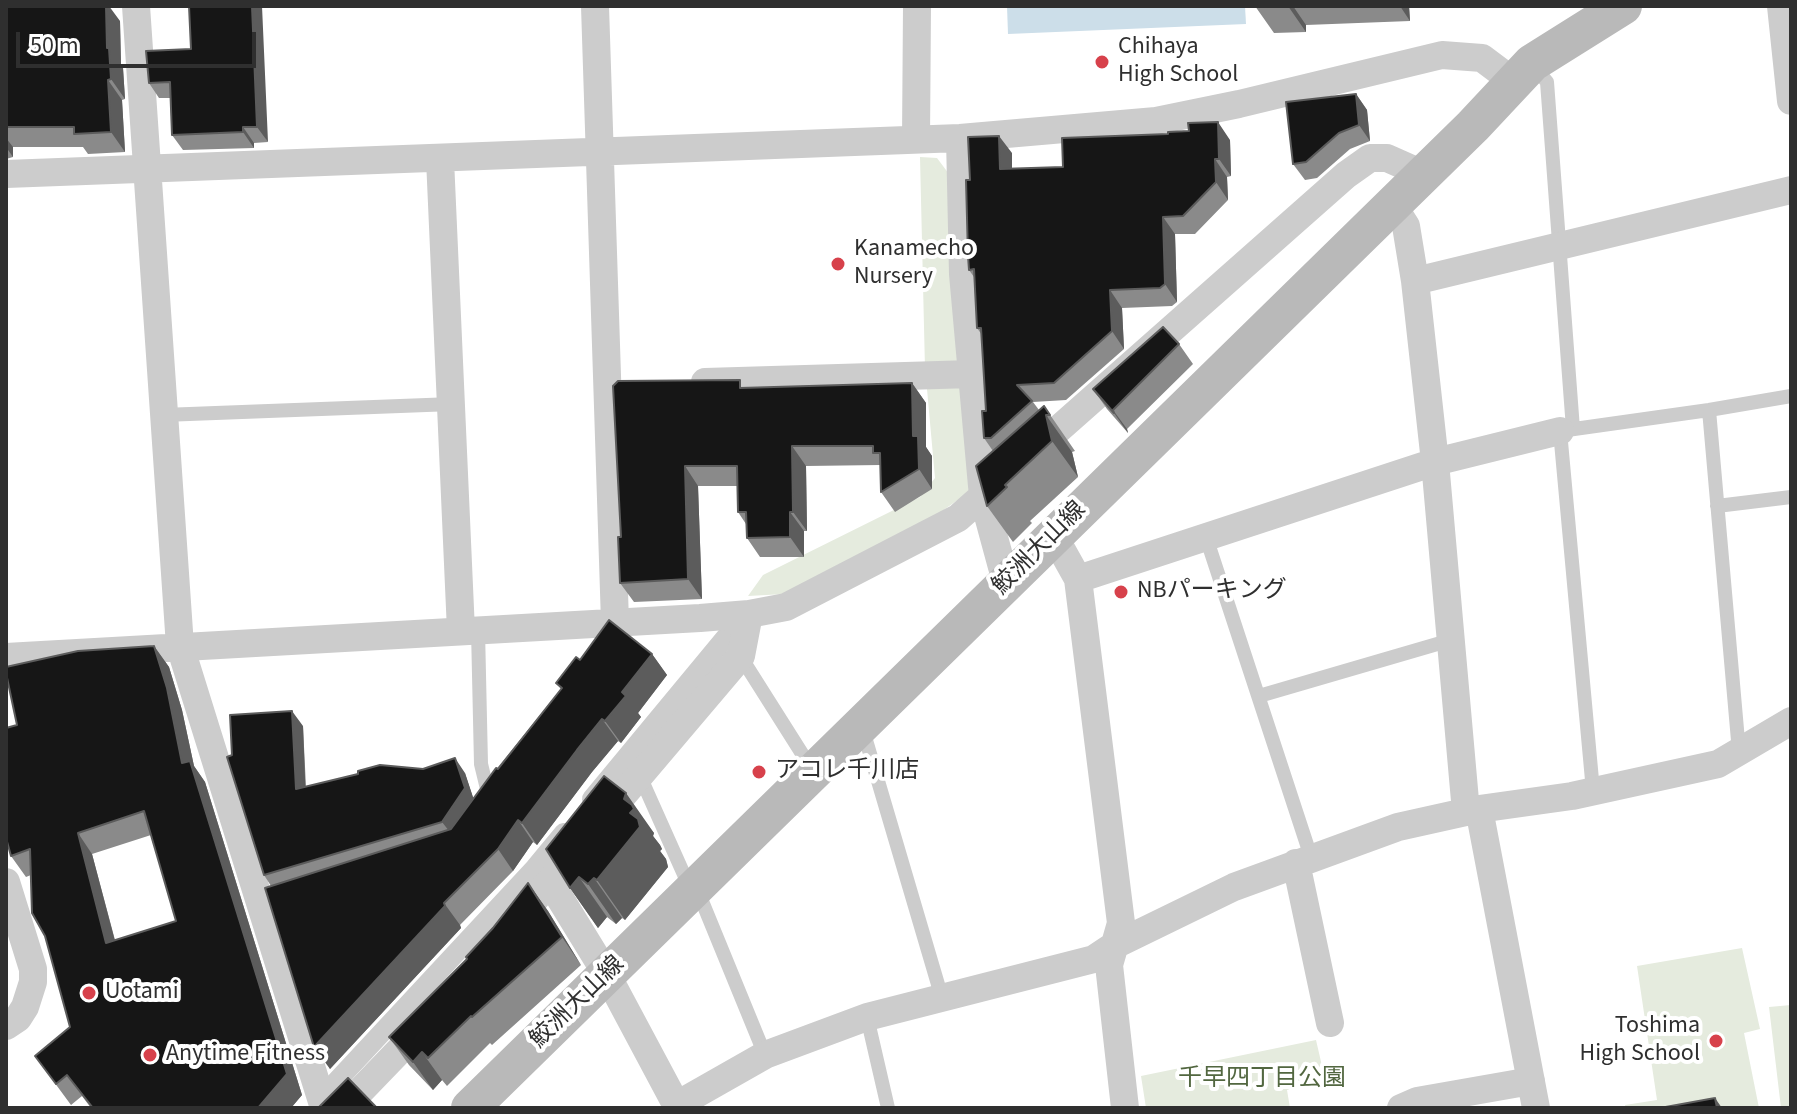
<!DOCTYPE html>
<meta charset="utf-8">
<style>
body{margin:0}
#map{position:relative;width:1797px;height:1114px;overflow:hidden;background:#fff;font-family:"Source Sans 3",sans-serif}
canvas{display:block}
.frame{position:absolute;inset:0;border:8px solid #2f2f2f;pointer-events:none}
.scale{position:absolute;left:16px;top:32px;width:240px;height:36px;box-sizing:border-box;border:4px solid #2f2f2f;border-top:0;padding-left:10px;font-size:24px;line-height:28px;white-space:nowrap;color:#2f2f2f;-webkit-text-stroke:6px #fff;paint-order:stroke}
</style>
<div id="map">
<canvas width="1797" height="1114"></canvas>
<div class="frame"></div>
<div class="scale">50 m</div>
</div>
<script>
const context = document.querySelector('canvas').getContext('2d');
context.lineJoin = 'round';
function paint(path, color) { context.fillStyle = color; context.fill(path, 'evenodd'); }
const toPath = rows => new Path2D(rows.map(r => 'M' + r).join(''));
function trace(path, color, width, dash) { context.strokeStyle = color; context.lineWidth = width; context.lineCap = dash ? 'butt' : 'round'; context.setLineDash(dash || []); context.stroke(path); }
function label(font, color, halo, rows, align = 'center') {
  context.font = font + ' "Source Sans 3","Noto Sans JP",sans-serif'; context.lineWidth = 8; context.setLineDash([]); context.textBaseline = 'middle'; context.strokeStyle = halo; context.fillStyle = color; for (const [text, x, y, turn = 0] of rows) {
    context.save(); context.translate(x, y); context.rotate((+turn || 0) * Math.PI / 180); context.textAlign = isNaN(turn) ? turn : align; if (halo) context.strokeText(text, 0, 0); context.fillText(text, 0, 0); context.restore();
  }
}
paint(toPath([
 [920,157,937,158,955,182,960,366,925,369],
 [961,385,969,492,907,536,785,594,748,596,763,575,920,497,935,478,927,389],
 [1742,948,1760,1029,1744,1033,1759,1108,1626,1108,1625,1105,1657,1100,1637,966],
 [1791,1005,1791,1108,1781,1108,1769,1007],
 [1316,1040,1325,1079,1287,1090,1290,1108,1146,1108,1141,1076]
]), '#e5ebde');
paint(toPath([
 [1007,6,1245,6,1246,24,1008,34]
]), '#ccdee9');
trace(toPath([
 [1532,64,1547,82,1573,429],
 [1709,410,1739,752],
 [163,415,453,404],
 [1717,506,1791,497],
 [1206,537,1311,857],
 [478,630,481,764,489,797],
 [739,654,813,771],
 [1259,696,1451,640],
 [863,730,942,998],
 [640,776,690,888],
 [1593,791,1560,431,1709,410,1791,396],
 [697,889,765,1055],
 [867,1017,888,1108]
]), '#ccc', 14);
trace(toPath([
 [592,799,727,636],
 [321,1098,535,868,564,833]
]), '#ccc', 20);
trace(toPath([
 [136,6,180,646,324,1108],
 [595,6,615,622],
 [1781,6,1791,101],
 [960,138,963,274,983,497,1002,567,1010,579],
 [916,139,917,6],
 [440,159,461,631],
 [6,174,960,138,1156,121,1239,104,1442,55,1482,58,1514,82],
 [1392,204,1406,226,1415,281,1435,462,1466,812],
 [1415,281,1791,190],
 [705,382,972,374],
 [1054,536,1078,579,1121,923,1109,965,1125,1108],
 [1078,579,1435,462,1560,431],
 [6,657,700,618,749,614,786,607,958,518,1346,175,1370,158,1387,158,1423,174],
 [1479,809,1536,1108],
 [1296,863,1330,1023],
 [6,882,33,969,33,982,25,1007,18,1018,6,1026],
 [550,882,607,975,678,1108],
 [513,925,741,656,749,614],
 [677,1105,765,1055,867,1017,1094,959,1115,945,1234,887,1398,827,1479,809,1572,796,1718,764,1791,721],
 [344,1108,424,1025],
 [1401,1108,1417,1101,1531,1081]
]), '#ccc', 28);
trace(toPath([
 [470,1108,1473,126,1532,63,1623,6]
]), '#b9b9b9', 38);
paint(toPath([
 [6,6,120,21,121,65,123,68,125,99,122,100,125,152,88,154,83,147,13,147,13,157,6,159],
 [189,6,268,142,254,143,254,148,183,150,172,135,170,98,159,98,149,83,191,49],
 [1255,6,1409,6,1410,21,1306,25,1306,32,1274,33],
 [1356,94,1367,110,1370,141,1350,149,1317,178,1305,180,1293,164],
 [1230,140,1231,176,1227,177,1228,200,1195,234,1175,234,1177,302,1172,306,1122,308,1124,349,1066,400,1033,402,1039,410,1044,406,1075,451,1072,452,1078,477,1030,521,1032,523,1013,542,987,506,993,451,984,438,986,411,982,335,977,328,974,277,969,270,970,180,1012,153,1012,169,1063,167],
 [1179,344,1193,364,1127,429,1128,433,1107,409,1093,389],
 [912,383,926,403,926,447,932,456,932,489,895,512,881,492,880,465,806,466,807,531,804,531,804,557,760,557,747,538,746,524,738,512,738,486,698,486,702,599,634,602,620,583,621,537,746,388],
 [154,646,169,667,182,710,194,766,205,782,302,1095,291,1108,91,1108,82,1096,71,1105,35,1056,70,1027,31,875,26,877,11,856,17,725],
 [151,835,176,921,115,940,92,854],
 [652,654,667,675,638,713,641,717,621,743,618,741,592,772,537,845,533,842,513,871,460,925,461,928,330,1069,271,886,264,875,303,726,306,787,465,773,473,798,561,689,556,683,580,660],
 [604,776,654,833,653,836,660,845,662,849,660,851,666,859,668,867,625,920,622,918,616,924,607,917,598,928,570,888],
 [528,883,548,911,581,965,492,1045,490,1043,447,1086,442,1080,433,1090,409,1065,389,1037,467,959]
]), '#8a8a8a');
paint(toPath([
 [106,6,109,6,120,21,121,65,123,68,125,99,111,79,107,48],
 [252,6,262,6,268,142,257,127],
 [1288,6,1293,6,1306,25,1306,32],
 [1400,6,1409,6,1410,21],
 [108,80,122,100,125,152,111,132],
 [1356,94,1367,110,1370,141,1359,125],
 [1218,122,1230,140,1231,176,1219,159],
 [243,127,254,143,254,148,243,132],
 [999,136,1012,153,1012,187,1000,169],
 [6,138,13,147,13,157,6,147],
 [1215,159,1227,177,1228,200,1216,182],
 [1163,217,1175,234,1177,302,1165,284],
 [1110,290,1122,308,1124,349,1112,331],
 [912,383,926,403,926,447,932,456,932,489,919,469,913,436],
 [1113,410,1127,429,1128,433,1114,413],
 [1046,415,1072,452,1078,477,1052,441],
 [792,446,806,466,807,531,793,512],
 [685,466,698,486,702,599,688,579],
 [790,512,804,531,804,557,790,537],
 [154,646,169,667,182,710,194,766,205,782,302,1095,291,1108,258,1108],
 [652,654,667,675,638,713,641,717,621,743,605,721,622,692],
 [292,711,303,726,306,804,296,789],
 [602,719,618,741,592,772,537,845,522,823,577,750],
 [455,758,465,773,475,803,453,836,442,822],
 [626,793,654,833,653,836,660,845,662,849,660,851,666,859,668,867,625,920,597,880,630,813,624,799],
 [518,820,533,842,513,871,498,849],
 [78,833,92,854,121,964,106,943],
 [579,877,607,917,598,928,570,888],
 [594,878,622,918,616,924,588,884],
 [528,883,548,911,581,965,562,937],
 [444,903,460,925,461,928,330,1069,314,1047],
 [422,1052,442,1080,433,1090,413,1062],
 [1715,1098,1722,1108,1717,1108]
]), '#5c5c5c');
const building = toPath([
 [6,6,106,6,107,48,109,48,111,79,108,80,111,132,74,134,74,127,6,127,6,6],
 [189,6,252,6,257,127,243,127,243,132,172,135,170,82,149,83,146,51,191,49,189,6],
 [1356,94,1359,125,1339,133,1306,162,1293,164,1286,102,1356,94],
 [1218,122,1219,159,1215,159,1216,182,1183,216,1163,217,1165,284,1160,288,1110,290,1112,331,1054,383,1017,385,1032,401,991,438,984,438,982,411,986,411,981,328,977,328,974,269,969,270,968,256,966,180,970,180,968,137,999,136,1000,169,1063,167,1062,138,1168,134,1168,132,1189,131,1188,123,1218,122],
 [1163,327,1179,344,1113,410,1114,413,1093,389,1163,327],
 [740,380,740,388,912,383,913,436,918,436,919,469,881,492,880,453,873,453,873,446,792,446,793,512,790,512,790,537,747,538,746,512,738,512,737,466,685,466,688,579,620,583,618,537,621,537,613,386,618,381,740,380],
 [1044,406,1050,415,1046,415,1052,441,1005,485,1007,487,987,506,976,466,1044,406],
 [609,620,652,654,622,692,626,696,605,721,602,719,577,750,522,823,518,820,498,849,444,903,445,906,314,1047,265,888,451,829,496,768,498,769,562,688,556,683,576,657,580,660,609,620],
 [154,646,167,688,182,763,190,761,287,1074,258,1108,93,1108,67,1075,56,1084,35,1056,70,1027,45,936,32,913,30,849,11,856,6,838,6,728,17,725,6,673,6,667,78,651,154,646],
 [144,811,176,921,106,943,78,833,144,811],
 [292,711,296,789,358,774,358,771,380,765,423,769,455,758,465,788,442,822,264,875,227,757,232,755,230,715,292,711],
 [604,776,626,793,624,799,632,805,634,809,630,813,638,819,640,827,597,880,594,878,588,884,579,877,570,888,546,849,604,776],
 [528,883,562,937,472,1017,471,1016,428,1058,422,1052,413,1062,389,1037,467,959,466,957,493,928,528,883],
 [348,1078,377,1108,318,1108,348,1078],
 [1715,1098,1717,1108,1660,1108,1715,1098]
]);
paint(building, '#161616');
trace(building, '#5c5c5c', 2);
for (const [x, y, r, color] of [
 [1102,62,8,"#d7414b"],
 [838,264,8,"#d7414b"],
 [1121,592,8,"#d7414b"],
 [759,772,8,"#d7414b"],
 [89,993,8,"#d7414b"],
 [1716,1041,8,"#d7414b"],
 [150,1055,8,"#d7414b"]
]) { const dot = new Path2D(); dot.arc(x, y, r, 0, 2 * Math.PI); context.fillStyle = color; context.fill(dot); trace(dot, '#fff', 3); }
label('24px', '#2f2f2f', '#fff', [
 ["Chihaya",1118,48],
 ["High School",1118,76],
 ["Kanamecho",854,250],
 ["Nursery",854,278],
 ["NBパーキング",1137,592],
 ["アコレ千川店",775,772],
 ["Uotami",105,993],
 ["Toshima",1700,1027,"right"],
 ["High School",1700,1055,"right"],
 ["Anytime Fitness",166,1055]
], 'left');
label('24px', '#2f2f2f', '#fff', [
 ["鮫洲大山線",1040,549,-45],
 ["鮫洲大山線",578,1003,-44]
]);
label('24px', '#526740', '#fff', [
 ["千早四丁目公園",1262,1080]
]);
</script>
